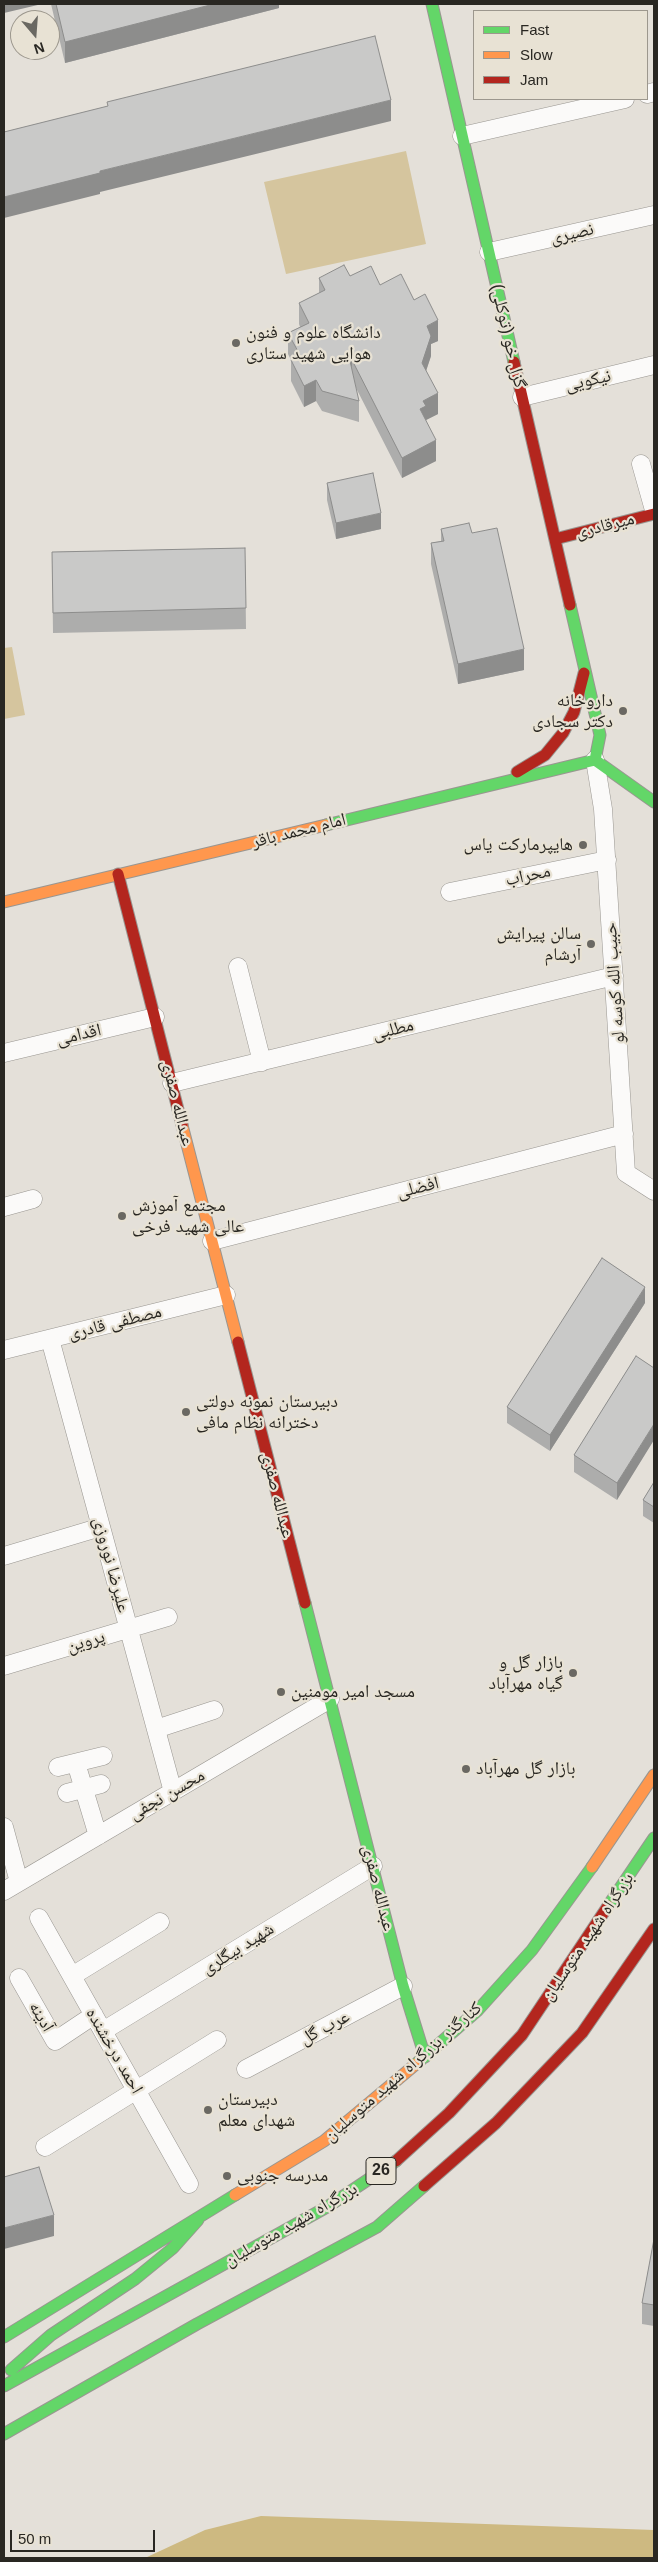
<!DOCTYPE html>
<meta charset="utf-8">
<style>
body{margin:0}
#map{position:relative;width:658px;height:2562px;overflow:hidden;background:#e4e0d9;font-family:Arial,sans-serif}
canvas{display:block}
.frame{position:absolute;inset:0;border:5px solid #292722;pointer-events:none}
.legend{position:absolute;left:473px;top:10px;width:175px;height:90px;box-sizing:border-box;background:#e8e2d4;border:1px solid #9c978d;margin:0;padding:6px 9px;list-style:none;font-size:15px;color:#292722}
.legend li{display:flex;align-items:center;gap:10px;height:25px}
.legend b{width:25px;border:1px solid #9c978d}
.north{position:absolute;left:10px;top:10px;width:50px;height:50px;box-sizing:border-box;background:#e8e2d4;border:1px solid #9c978d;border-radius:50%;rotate:162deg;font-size:14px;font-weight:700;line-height:20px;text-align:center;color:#292722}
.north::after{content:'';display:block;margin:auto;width:18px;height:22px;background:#6a6862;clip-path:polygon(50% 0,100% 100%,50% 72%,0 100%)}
.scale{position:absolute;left:10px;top:2530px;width:145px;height:22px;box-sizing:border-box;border:2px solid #292722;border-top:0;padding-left:6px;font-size:15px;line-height:18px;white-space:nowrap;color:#292722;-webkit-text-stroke:4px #e8e2d4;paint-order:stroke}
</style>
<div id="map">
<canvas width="658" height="2562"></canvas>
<div class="frame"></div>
<ul class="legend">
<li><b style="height:6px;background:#63d668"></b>Fast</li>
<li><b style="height:6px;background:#ff974d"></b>Slow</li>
<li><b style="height:6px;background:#b3261e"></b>Jam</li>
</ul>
<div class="north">N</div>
<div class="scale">50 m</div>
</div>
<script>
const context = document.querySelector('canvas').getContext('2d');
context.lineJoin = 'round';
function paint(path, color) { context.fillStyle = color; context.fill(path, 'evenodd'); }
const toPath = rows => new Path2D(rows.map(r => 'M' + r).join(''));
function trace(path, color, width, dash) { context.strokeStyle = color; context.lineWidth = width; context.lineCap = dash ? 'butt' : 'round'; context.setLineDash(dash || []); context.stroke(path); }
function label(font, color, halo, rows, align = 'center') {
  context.font = font + ' Arial,"Noto Naskh Arabic",sans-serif'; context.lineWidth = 4.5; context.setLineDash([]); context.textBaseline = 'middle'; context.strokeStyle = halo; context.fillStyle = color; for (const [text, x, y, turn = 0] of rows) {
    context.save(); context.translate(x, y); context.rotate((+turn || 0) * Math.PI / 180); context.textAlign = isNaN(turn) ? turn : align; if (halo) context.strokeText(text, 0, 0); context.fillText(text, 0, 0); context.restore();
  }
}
paint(toPath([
 [406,151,426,244,286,274,264,182],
 [12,647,25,715,4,719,4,648]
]), '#d5c59e');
paint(toPath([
 [261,2516,654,2530,654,2558,145,2558,205,2530]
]), '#cdb981');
const street = toPath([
 [647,94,654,92],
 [462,136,625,99],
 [489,252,654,215],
 [522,397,654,365],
 [641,464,654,510],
 [595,760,603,809,626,1173,654,1191],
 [450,892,607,860],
 [238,967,262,1062],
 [4,1053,155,1017],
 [172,1083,614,976],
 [4,1207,33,1199],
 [212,1241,624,1134],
 [50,1339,173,1792],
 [4,1350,226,1295],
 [4,1556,101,1527],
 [4,1666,168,1617],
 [156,1729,214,1710],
 [76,1763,98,1836],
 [58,1767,103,1756],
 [67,1793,101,1784],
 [4,1827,19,1882],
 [4,1891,330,1699],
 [39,1918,189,2184],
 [72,1976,160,1922],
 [19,1978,55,2041,94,2015],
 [103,2031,373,1866],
 [246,2069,403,1986],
 [45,2147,217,2040]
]);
const fast = toPath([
 [432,4,514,362],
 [570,605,600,735,595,760],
 [595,760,654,802],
 [326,825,595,760],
 [305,1603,403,1986,425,2057],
 [608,1906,654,1838],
 [416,2064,478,2010,532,1950,592,1867],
 [4,2337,235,2195],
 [11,2370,51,2335,135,2279,173,2248,198,2220],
 [4,2386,327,2207,396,2161],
 [4,2434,197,2324,377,2227,424,2186]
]);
const slow = toPath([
 [4,902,326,825],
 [182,1125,238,1342],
 [592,1867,654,1775],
 [235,2195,324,2141,416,2064]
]);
const jam = toPath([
 [514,362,570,605],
 [555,539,654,514],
 [517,772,545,755,563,733,574,712,584,673],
 [118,874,182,1125],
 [238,1342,305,1603],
 [396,2161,449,2113,522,2035,608,1906],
 [424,2186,496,2123,582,2033,654,1929]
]);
trace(street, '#999691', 19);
trace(fast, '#999691', 13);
trace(slow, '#999691', 13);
trace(jam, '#999691', 13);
trace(street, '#fbfaf9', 18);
trace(fast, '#63d668', 11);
trace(slow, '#ff974d', 11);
trace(jam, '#b3261e', 11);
paint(toPath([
 [51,4,279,4,279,8,65,63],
 [350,276,380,285,414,300,438,341,431,344,431,356,426,371,438,414,426,420,436,461,402,478,355,386,359,401,359,422,322,411,316,401,304,407,291,381,291,360,288,354,288,333,300,327,299,324,299,303,319,293,319,278],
 [327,483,381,529,336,539,327,500],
 [441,529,472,533,524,670,458,684,431,564,431,543,441,541],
 [245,548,246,629,53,633,52,552],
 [645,1303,550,1451,507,1423,507,1407],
 [636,1356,617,1500,574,1472,574,1455],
 [654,1482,654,1523,643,1516,643,1500],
 [654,2239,654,2326,642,2324,642,2303]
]), '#adadac');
paint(toPath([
 [4,4,42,4,4,13],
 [214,4,279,4,279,8,65,63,65,42],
 [391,100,391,121,100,192,100,194,4,218,4,197,100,171],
 [438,320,438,341,431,344,431,356,422,383,422,363,427,326],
 [352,360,352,381,350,361],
 [316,380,316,401,304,407,304,386],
 [438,393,438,414,426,420,420,409,423,401],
 [436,440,436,461,402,478,402,458],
 [381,513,381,529,336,539,336,523],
 [524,649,524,670,458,684,458,664],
 [645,1287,645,1303,550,1451,550,1435],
 [654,1424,654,1440,617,1500,617,1483],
 [54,2215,54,2236,4,2249,4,2228]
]), '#8d8d8c');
const building = toPath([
 [56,4,214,4,65,42,56,4],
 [375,36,391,100,100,171,100,173,4,197,4,132,108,106,107,102,375,36],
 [344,265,350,276,371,266,380,285,401,274,414,300,425,294,438,320,427,326,431,336,422,363,438,393,423,401,426,406,420,409,436,440,402,458,352,360,350,361,359,401,322,391,316,380,304,386,291,360,300,355,288,333,309,323,299,303,325,290,319,278,344,265],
 [373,473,381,513,336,523,327,483,373,473],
 [469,523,472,533,497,528,524,649,458,664,431,543,444,541,441,529,469,523],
 [245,548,246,608,53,613,52,552,245,548],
 [602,1258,645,1287,550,1435,507,1407,602,1258],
 [636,1356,654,1368,654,1424,617,1483,574,1455,636,1356],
 [654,1482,654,1507,643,1500,654,1482],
 [39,2167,54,2215,4,2228,4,2177,39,2167],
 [654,2239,654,2305,642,2303,654,2239]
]);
paint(building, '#c9c9c8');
trace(building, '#8d8d8c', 1);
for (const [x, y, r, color] of [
 [236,343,5,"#6a6862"],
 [623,711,5,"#6a6862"],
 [583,845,5,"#6a6862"],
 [591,944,5,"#6a6862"],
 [122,1216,5,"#6a6862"],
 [186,1412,5,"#6a6862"],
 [573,1673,5,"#6a6862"],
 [281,1692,5,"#6a6862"],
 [466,1769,5,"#6a6862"],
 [208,2110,5,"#6a6862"],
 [227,2176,5,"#6a6862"]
]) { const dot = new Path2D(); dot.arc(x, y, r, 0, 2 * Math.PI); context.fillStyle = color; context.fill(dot); trace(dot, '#e8e2d4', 2); }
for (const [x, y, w] of [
 [381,2171,30]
]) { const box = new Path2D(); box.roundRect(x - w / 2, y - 13.5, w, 27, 4); context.fillStyle = '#e8e2d4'; context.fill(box); trace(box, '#292722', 1); }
label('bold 16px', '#292722', null, [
 ["26",381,2171]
]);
label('18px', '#292722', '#e8e2d4', [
 ["نصیری",572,234,-13],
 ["گزل خو (توکلی)",508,336,77],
 ["نیکویی",588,381,-13],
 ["میرقادری",605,526,-14],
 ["امام محمد باقر",299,831,-14],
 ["محراب",528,876,-12],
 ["حبیب الله کوسه لو",615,983,-94],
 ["مطلبی",393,1030,-14],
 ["اقدامی",79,1035,-13],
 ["عبدالله صفری",177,1103,76],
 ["افضلی",418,1188,-14],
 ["مصطفی قادری",115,1323,-14],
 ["عبدالله صفری",277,1495,76],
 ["علیرضا نوروزی",111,1565,75],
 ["پروین",86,1642,-17],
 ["محسن نجفی",167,1795,-30],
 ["عبدالله صفری",378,1888,76],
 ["بزرگراه شهید متوسلیان",588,1937,-56],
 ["شهید بیگلری",238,1949,-32],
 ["آدینه",41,2017,60],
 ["عرب گل",325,2028,-28],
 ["احمد درخشنده",114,2051,60],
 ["کنارگذر بزرگراه شهید متوسلیان",403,2072,-41],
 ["بزرگراه شهید متوسلیان",291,2225,-30]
]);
label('18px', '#292722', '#e8e2d4', [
 ["دانشگاه علوم و فنون",246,333],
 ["هوایی شهید ستاری",246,354],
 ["داروخانه",613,701,"right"],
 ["دکتر سجادی",613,722,"right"],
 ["هایپرمارکت یاس",573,845,"right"],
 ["سالن پیرایش",581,934,"right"],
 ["آرشام",581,955,"right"],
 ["مجتمع آموزش",132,1206],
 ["عالی شهید فرخی",132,1227],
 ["دبیرستان نمونه دولتی",196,1402],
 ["دخترانه نظام مافی",196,1423],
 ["بازار گل و",563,1663,"right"],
 ["گیاه مهرآباد",563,1684,"right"],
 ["مسجد امیر مومنین",291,1692],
 ["بازار گل مهرآباد",476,1769],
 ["دبیرستان",218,2100],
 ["شهدای معلم",218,2121],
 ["مدرسه جنوبی",237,2176]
], 'left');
</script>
